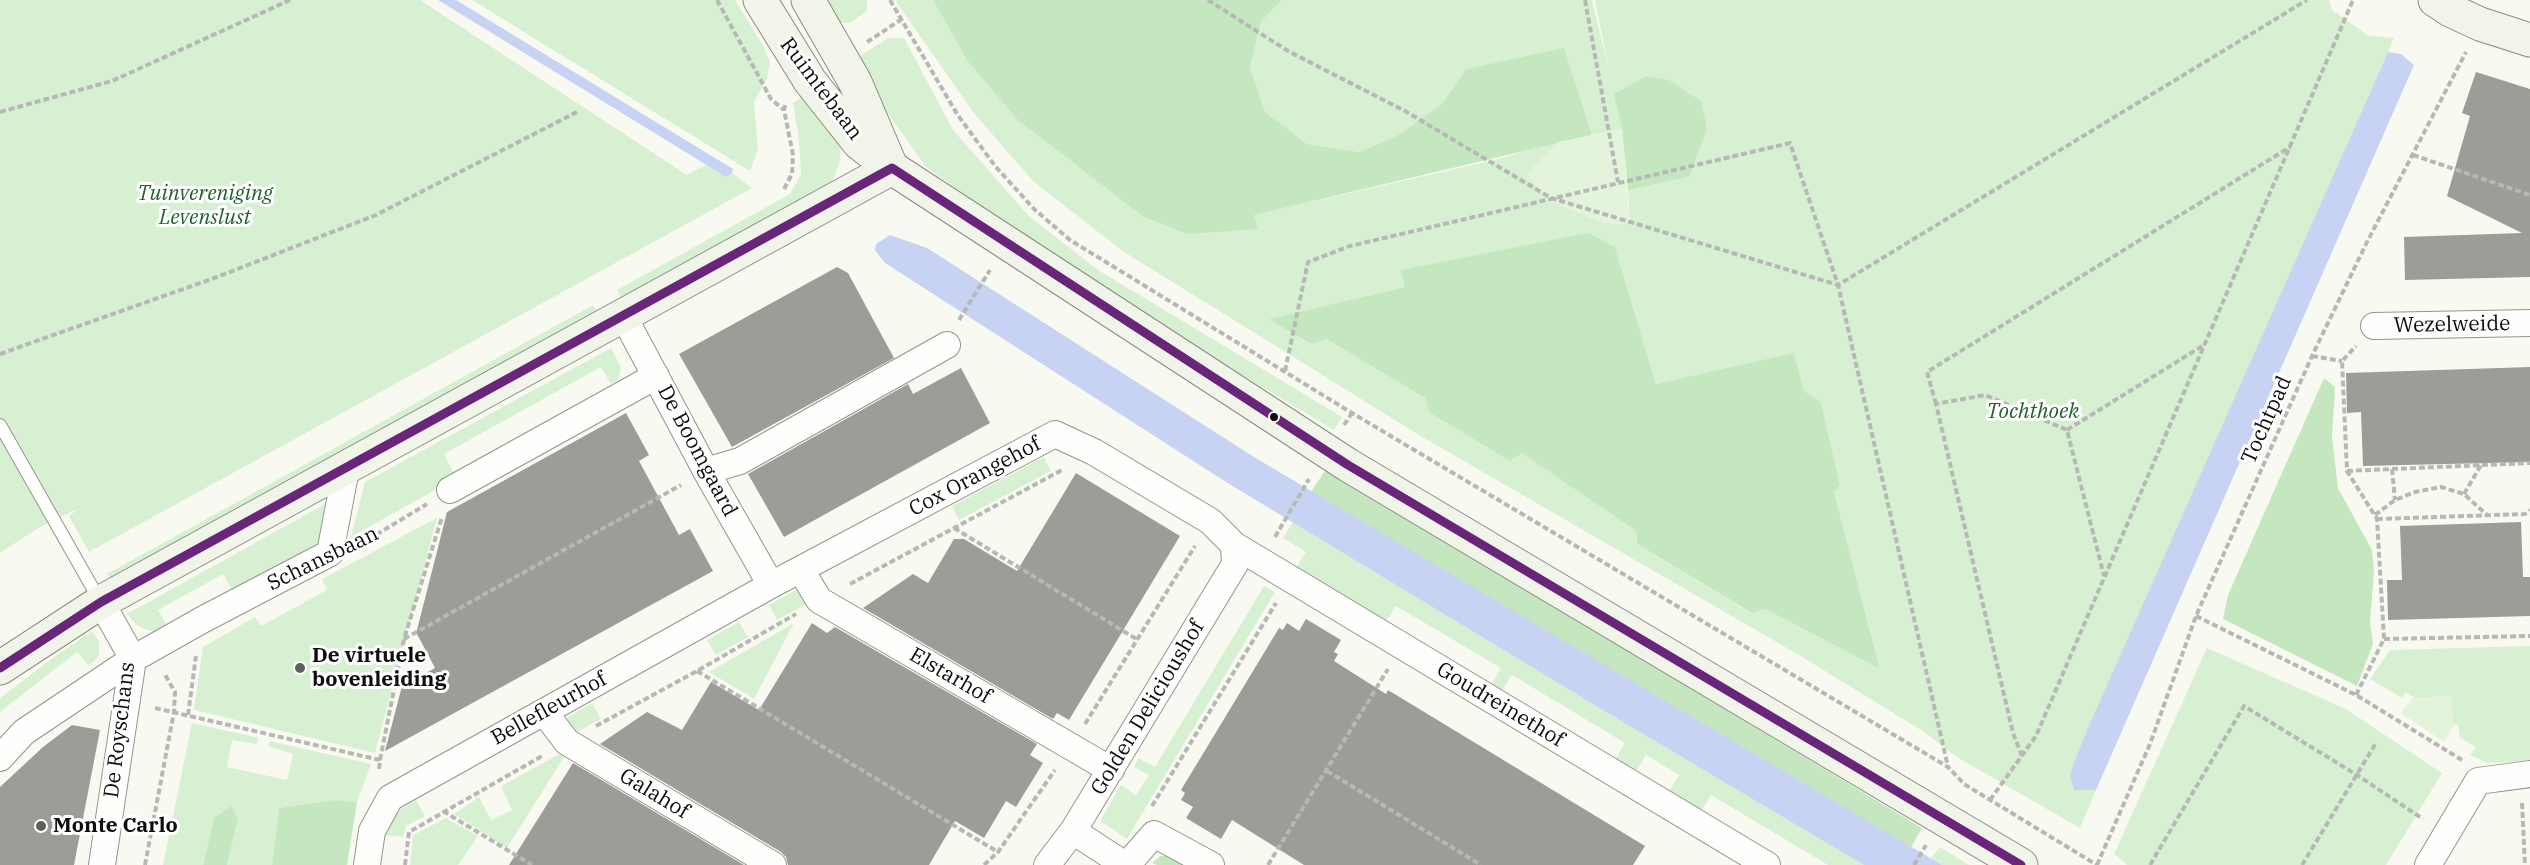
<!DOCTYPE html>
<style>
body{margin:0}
canvas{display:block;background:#f8faf1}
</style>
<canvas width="2530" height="865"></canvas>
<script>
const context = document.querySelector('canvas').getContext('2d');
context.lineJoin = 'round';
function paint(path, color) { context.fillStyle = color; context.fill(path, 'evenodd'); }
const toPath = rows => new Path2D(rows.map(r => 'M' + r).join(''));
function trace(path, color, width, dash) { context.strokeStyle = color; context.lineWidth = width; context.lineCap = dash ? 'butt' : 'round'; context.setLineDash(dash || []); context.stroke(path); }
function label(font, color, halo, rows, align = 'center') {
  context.font = font + ' "IBM Plex Serif",serif'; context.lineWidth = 6; context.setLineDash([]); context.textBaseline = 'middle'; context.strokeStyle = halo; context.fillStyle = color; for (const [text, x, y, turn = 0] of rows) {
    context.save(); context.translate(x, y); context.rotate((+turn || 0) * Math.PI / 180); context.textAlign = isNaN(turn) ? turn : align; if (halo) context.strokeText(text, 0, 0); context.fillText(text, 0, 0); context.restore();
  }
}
paint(toPath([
 [0,0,420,0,687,175,706,165,725,176,732,173,752,188,89,552,69,516,79,508,40,527,0,553],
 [472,0,735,0,763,45,770,62,767,79,754,102,758,149,750,171],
 [821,0,867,0,867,11,850,23,836,22],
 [895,0,933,0,966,59,1257,229,1253,215,1494,160,1558,142,1527,174,1630,224,1628,190,1689,177,1615,94,1622,129,1592,135,1564,49,1466,69,1442,104,1398,135,1359,152,1307,144,1265,112,1250,67,1261,22,1282,0,1592,0,1609,70,1595,0,2329,0,2332,10,2369,36,2394,38,2073,765,2074,789,2096,790,2080,828,1955,756,1924,732,1799,655,1419,435,1121,250,1033,181,973,112],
 [1615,247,1656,384,1794,354,1804,391,1821,402,1840,485,1834,492,1880,668,1766,608,1751,613,1637,544,1636,531,1522,452,1510,460,1430,412,1425,398,1327,338,1309,344,1270,319,1405,287,1400,270],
 [888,38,904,38,953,130,1030,217,1098,270,1342,417,1334,430,1087,282,926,167,876,97,855,59],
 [806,94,841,140,840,161,830,187,622,301,617,290,790,194,801,174,799,140,793,103],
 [593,305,598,314,111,581,107,574],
 [611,348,621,367,618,380,611,384,601,367,444,454,453,472,453,480,351,537,365,482],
 [1044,457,1051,471,959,520,952,506],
 [334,499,322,541,232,590,223,574,158,610,167,626,153,632,138,626,127,614],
 [437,518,375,753,194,710,203,647,255,617,261,626,327,590,322,579],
 [1293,522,1864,865,1828,865,1711,795,1700,813,1668,793,1679,775,1646,755,1635,773,1615,760,1625,743,1512,675,1501,692,1491,685,1501,668,1396,606,1385,623,1296,568,1306,552,1283,538],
 [1264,586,1275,592,1127,839,1100,821,1121,785,1136,795,1149,775,1134,767,1138,758,1155,767],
 [801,587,809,603,777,620,769,605],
 [739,622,748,637,716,655,707,640],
 [794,623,754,699,709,672],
 [92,631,99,641,99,656,89,666,77,652,0,712,0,698,51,659],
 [2530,646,2530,761,2488,763,2470,755,2476,747,2460,738,2458,725,2452,724,2451,696,2415,698,2405,692,2402,698,2370,679,2390,650],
 [2207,648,2346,709,2442,773,2386,865,2127,865,2114,854],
 [592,703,601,719,569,736,560,722],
 [192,723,259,738,257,744,232,740,227,767,287,780,293,754,268,746,270,741,371,764,357,802,333,800,279,808,272,865,227,865,238,819,214,818,203,865,163,865],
 [569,749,507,848,454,814,479,797,491,820,512,810,501,786],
 [416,800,425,816,406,826,403,837,384,835,394,813],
 [446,818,478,836,458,865,410,865,413,835],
 [1940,847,1969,865,1942,865,1931,858]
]), '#d8f0d2');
paint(toPath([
 [933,0,1282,0,1261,22,1250,67,1265,112,1307,144,1359,152,1398,135,1442,104,1466,69,1564,48,1592,135,1254,215,1258,229,1188,234,1144,217,1018,120,966,59],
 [1646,76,1669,80,1701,101,1707,129,1689,177,1628,190,1622,129,1614,94],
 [1588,233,1615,247,1656,384,1794,353,1804,391,1821,402,1840,485,1834,492,1880,669,1766,609,1752,613,1637,544,1636,531,1522,453,1510,461,1429,412,1425,398,1327,339,1310,344,1269,319,1405,287,1400,270],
 [2324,378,2335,387,2332,437,2338,488,2372,550,2374,571,2370,622,2373,644,2357,686,2223,619,2228,595],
 [1326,469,1922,828,1911,847,1311,492],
 [333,800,357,802,347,865,272,865,279,808],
 [231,806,238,819,227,865,203,865,214,818],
 [1178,855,1194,865,1157,865,1152,863,1160,856]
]), '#c5e7c0');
paint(toPath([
 [1622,129,1630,224,1602,223,1545,199,1527,174,1558,142],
 [2452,696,2453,727,2444,742,2401,713,2412,698]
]), '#e4f4dc');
paint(toPath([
 [438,0,456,0,733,169,732,173,726,177],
 [2388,52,2401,54,2414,65,2096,790,2074,790,2070,776,2073,765,2088,728],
 [890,235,927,248,1254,457,1942,865,1864,865,1603,710,1226,482,885,263,875,250,876,244]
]), '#c8d3f3');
paint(toPath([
 [2476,72,2530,89,2530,277,2405,280,2404,237,2522,233,2447,196,2470,116,2462,113],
 [837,267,848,273,894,358,732,447,679,354],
 [2530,367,2530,462,2363,466,2361,412,2347,413,2346,373],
 [961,368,990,423,784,537,748,474,908,384,913,394],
 [626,413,649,455,639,461,679,535,690,529,713,571,385,751,402,686,435,668,417,634,417,630,447,512],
 [1076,473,1180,536,1069,720,1057,713,1053,719,863,608,913,574,928,583,954,539,964,539,1017,571],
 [2521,522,2523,577,2530,577,2530,616,2388,620,2387,580,2402,580,2400,526],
 [1306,619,1341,640,1334,652,1338,654,1334,661,1386,694,1388,690,1645,846,1633,865,1304,865,1232,820,1221,839,1186,818,1193,807,1181,800,1185,793,1181,790,1218,729,1279,628,1283,630,1287,623,1299,631],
 [812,623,827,633,835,627,1037,744,1030,755,1043,763,1016,807,1006,801,984,838,955,821,929,865,788,865,786,857,781,852,600,744,647,712,682,730,711,682,759,710],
 [72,725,100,730,74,865,0,865,0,787,43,747],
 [573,763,744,865,509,865]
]), '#9c9d97');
const lane = toPath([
 [0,425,100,601]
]);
const street = toPath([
 [624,317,706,471,771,585],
 [2374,326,2530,323],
 [706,471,740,461,947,345],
 [450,490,656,376],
 [801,570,819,600,1111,770],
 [101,602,133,659,102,865],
 [544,712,567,742,773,865],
 [0,758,24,732,133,659,202,620,330,553,346,469],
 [1073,831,1125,865],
 [367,865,372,831,390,798,771,585,1055,434,1094,452,1210,521,1234,545,1767,865],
 [1047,865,1073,831,1235,564,1234,545],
 [1127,865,1154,834,1211,865],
 [2428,865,2478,781,2530,774]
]);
const secondary = toPath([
 [760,0,810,81,859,143,892,168,1348,465,2021,865],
 [808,0,855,82,890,164],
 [2435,0,2450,10,2480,24,2530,40],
 [0,668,101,602,892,168]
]);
trace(lane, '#939490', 14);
trace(street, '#939490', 28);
trace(secondary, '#898a86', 35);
trace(toPath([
 [717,0,771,99,784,110],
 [890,0,957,114,995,166,1034,209,1070,240,1352,413,1948,767,1964,784,2097,865],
 [1208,0,1288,51,1405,111,1551,198,1838,285,2307,0],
 [1585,0,1618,182],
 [867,42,902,19],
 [0,112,112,81,290,0],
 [2413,155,2530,195],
 [784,189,792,174,793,155,784,110,786,103],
 [959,320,990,270],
 [0,354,217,277,376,215,577,112],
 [2312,356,2342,361],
 [1285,371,1308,262,1350,246,1790,143,1838,285,1948,767],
 [1936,404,1927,372,2290,147],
 [1344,425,1352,413],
 [2067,430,2204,345],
 [2392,469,2395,500],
 [2347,471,2530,463],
 [2464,494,2481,465],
 [2375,515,2395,500,2415,492,2441,487,2464,494,2487,515],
 [2377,519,2525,514,2530,510],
 [954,528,1138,640],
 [1275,537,1309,479],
 [361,544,427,504],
 [850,584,1062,470],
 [2196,616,2356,695,2462,760],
 [404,639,681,485],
 [2384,639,2530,636],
 [697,671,998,852],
 [2356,695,2384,639,2377,519,2347,471,2342,361,2356,346],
 [155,708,380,760,379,770],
 [188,715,196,656],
 [1085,724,1195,546],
 [596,726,697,671,796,614],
 [2022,756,2013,733,1936,404,1985,395,2067,430,2104,576],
 [380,760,404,639,442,517],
 [1327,771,1481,865],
 [1990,800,2036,736,2353,0],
 [2522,803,2525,865],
 [1152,806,1276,603],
 [443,811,532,865],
 [145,865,174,712,175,692,164,673],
 [405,865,409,832,542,756],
 [984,865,998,852,1055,770],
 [1268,865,1388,669],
 [1914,865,1926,845],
 [2097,865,2150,744,2196,616,2312,356,2367,242,2466,52],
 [2150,865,2244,706,2357,775,2423,819],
 [2302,865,2376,743]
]), '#b7b8b6', 4, [6, 3]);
trace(lane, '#fefefd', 12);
trace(street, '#fefefd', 26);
trace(secondary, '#f1f4e9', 33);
trace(toPath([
 [0,668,101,602,892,168,1348,465,2021,865]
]), '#68257a', 9);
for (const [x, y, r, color] of [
 [1274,417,5,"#0d0d0d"],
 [300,668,6,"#5f605d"],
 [41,826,6,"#5f605d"]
]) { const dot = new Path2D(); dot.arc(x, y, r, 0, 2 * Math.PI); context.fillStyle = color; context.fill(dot); trace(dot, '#fff', 2); }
label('21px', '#0d0d0d', '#fff', [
 ["Ruimtebaan",821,89,53],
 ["Wezelweide",2452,325,-1],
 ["Tochtpad",2267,420,-66],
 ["De Boomgaard",697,451,62],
 ["Cox Orangehof",975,477,-28],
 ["Schansbaan",323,559,-26],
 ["Elstarhof",950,676,30],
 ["Goudreinethof",1500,705,31],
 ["Golden Delicioushof",1148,708,-59],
 ["Bellefleurhof",549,709,-29],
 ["De Royschans",120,730,-83],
 ["Galahof",654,794,31]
]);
label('italic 21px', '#20622c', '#fff', [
 ["Tuinvereniging",205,194],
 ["Levenslust",205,218],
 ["Tochthoek",2033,412]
]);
label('bold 21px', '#0d0d0d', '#fff', [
 ["De virtuele",312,656],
 ["bovenleiding",312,680],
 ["Monte Carlo",53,826]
], 'left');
</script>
